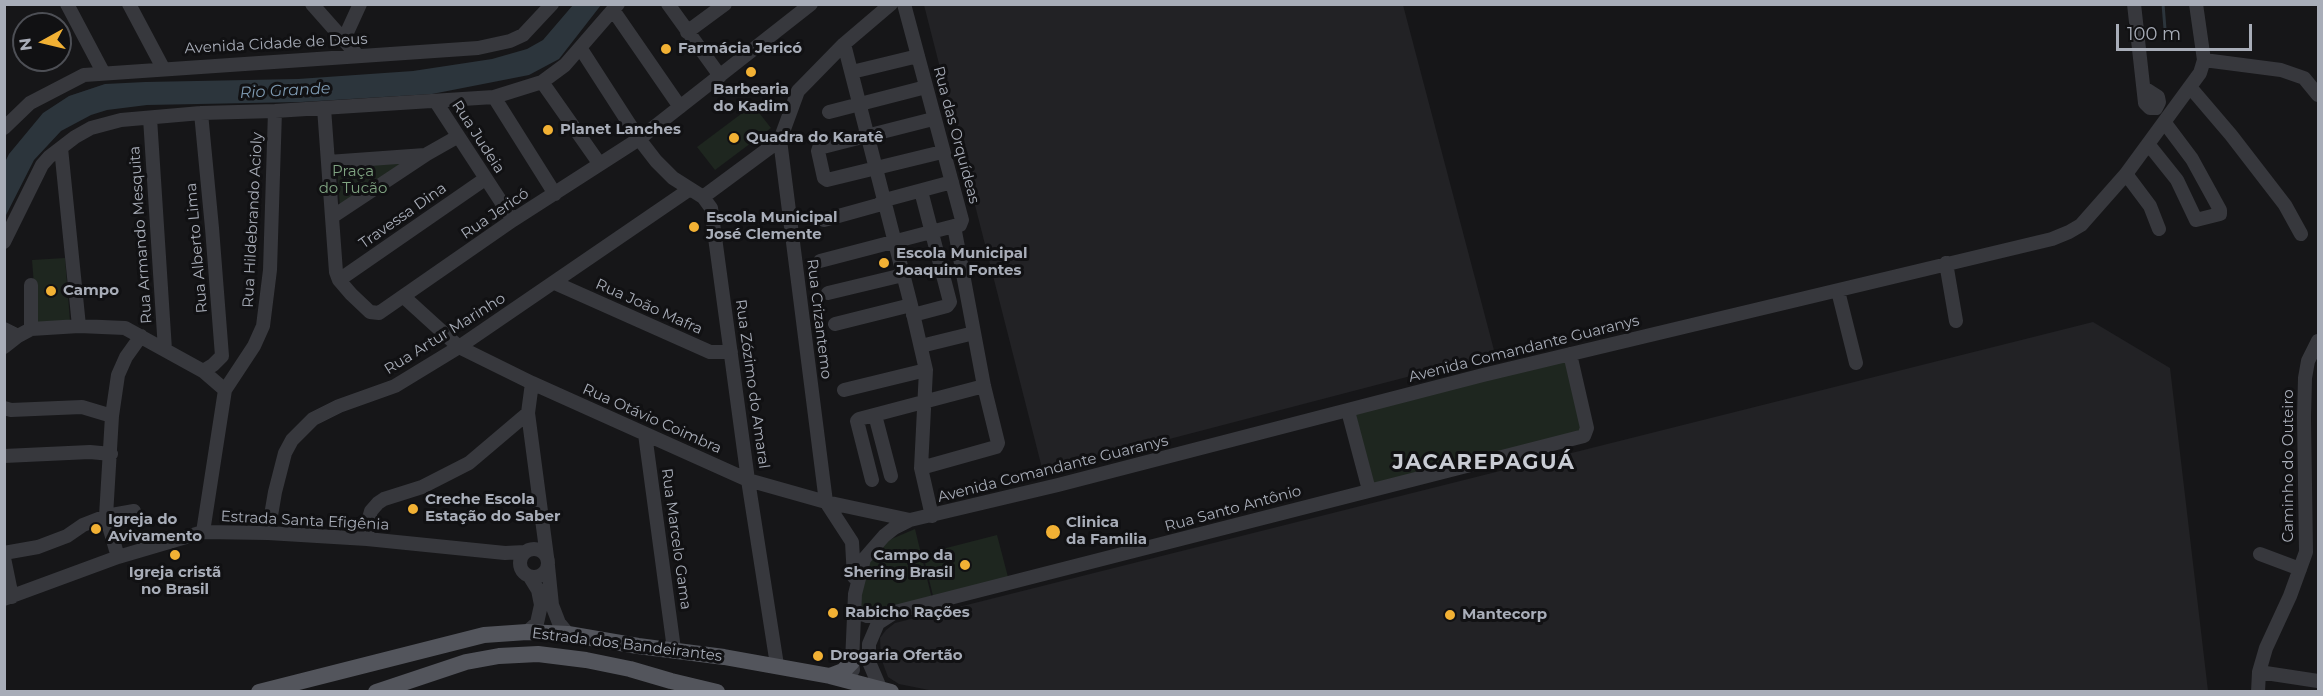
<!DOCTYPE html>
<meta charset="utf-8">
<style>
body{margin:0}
#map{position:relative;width:2323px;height:696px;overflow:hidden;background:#161618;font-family:Montserrat,sans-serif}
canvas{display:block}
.frame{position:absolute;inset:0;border:6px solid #a8adb8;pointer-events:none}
.north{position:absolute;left:12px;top:12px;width:60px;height:60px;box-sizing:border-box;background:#111113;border:2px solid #4d4f55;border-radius:50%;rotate:262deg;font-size:16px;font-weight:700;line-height:24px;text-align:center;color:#a8adb8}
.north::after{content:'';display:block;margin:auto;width:21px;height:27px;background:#f2b134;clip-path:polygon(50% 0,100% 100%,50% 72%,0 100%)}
.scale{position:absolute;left:2116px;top:24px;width:136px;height:27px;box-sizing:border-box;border:3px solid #a8adb8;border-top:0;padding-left:8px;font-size:18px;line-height:21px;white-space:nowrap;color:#a8adb8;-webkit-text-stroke:4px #111113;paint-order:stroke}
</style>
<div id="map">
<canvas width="2323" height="696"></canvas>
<div class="frame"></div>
<div class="north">N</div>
<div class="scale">100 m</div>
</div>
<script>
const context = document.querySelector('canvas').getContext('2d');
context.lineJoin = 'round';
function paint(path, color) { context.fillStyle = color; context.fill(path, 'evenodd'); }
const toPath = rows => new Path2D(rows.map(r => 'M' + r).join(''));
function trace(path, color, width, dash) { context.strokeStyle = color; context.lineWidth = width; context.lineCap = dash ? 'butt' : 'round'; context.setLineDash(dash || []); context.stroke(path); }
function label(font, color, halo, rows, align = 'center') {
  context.font = font + ' Montserrat,sans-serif'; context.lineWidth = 6; context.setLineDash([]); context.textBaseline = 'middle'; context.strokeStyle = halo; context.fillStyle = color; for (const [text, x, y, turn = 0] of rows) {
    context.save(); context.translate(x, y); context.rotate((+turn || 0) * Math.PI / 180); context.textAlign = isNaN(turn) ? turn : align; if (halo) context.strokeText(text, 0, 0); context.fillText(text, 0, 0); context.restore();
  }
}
paint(toPath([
 [924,5,1403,5,1495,354,1043,472],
 [2093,322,2170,368,2208,691,939,692,899,684,888,677,881,658,880,638,886,630,895,623]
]), '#222225');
paint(toPath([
 [753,105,771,128,715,170,697,147],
 [415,162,340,207,337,166],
 [65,258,70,321,37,323,32,260],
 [1569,355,1584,418,1578,436,1373,484,1355,412],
 [915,529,932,599,874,613,857,608,870,558,882,543],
 [997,535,1008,577,933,596,923,554]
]), '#1e261f');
paint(toPath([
 [573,5,601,5,559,59,529,75,432,94,301,102,147,105,107,110,91,115,61,131,34,160,5,217,4,164,9,154,43,113,69,96,105,84,145,82,298,79,413,71,492,59,527,49,543,40]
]), '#2c353c');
trace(toPath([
 [2163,4,2165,29]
]), '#2c353c', 3);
trace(toPath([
 [67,4,103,72],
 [129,4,163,68],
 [312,4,358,56],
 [668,4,720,76],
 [904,4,962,220,960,225,954,226,984,386,998,443,996,447,921,468],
 [2134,4,2145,103,2150,108,2156,108,2159,102,2158,97,2144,88],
 [613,10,680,107],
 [687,32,725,4],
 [344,39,360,4],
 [844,44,911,305,926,370,921,468,932,516],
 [581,49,639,139,656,161,673,178,703,197,711,208,748,480,777,665],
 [2204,60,2281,70,2304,78,2318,95],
 [852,72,918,56],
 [542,82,599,163],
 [2190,87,2231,135,2285,205,2301,234],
 [494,97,555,194],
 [436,102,513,220],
 [324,108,336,272,339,280,351,294,370,312,379,313,513,220,639,139,811,4],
 [829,112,926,87],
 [201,113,212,228,222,356,213,365,203,371],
 [150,118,165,350],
 [933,119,819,148,818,151,824,178,827,180,942,152],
 [4,128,30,103,84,75,478,48,510,41,523,35,552,4],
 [2149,145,2177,180,2196,220,2220,214,2220,210,2192,159,2165,123],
 [61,148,79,326],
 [328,162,425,155],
 [2126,174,2150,206,2159,229],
 [703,197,780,140],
 [332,217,427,154,457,137],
 [824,220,878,205,885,200,952,182],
 [4,242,42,165,49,157,75,137,91,128,121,120,201,113,275,111,494,97,542,82,565,65,618,4],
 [820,261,954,226],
 [1946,263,1956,321],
 [339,280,485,179],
 [555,283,710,352,731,352],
 [31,285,31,329],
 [1838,291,1856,363],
 [828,293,903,275],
 [404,297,459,347,532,383,748,480,826,502,910,520],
 [913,315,947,306,950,302,921,191],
 [835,324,911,305],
 [4,329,18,336],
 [921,346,974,333],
 [4,347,18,336,31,329,79,326,125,328,203,371,225,390],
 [532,383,528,413,547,557],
 [844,390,926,370],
 [4,408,11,410,82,407,112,416],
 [1348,411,1369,490],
 [875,415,891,476],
 [645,434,674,649],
 [4,456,90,452,111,454],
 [872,480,857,421,859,419,984,386],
 [203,532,225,390,254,346,263,326,270,270,275,111],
 [268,533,275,492,285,453,292,440,313,419,339,406,395,386,459,347,690,189],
 [367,539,368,522,371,511,378,503,384,499,422,487,469,463,528,413],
 '520 563a14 14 0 1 1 28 0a14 14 0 1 1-28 0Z',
 [4,553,38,547,67,536,83,525,106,516,134,511],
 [2260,554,2300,569],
 [118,557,106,516,112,416,118,375,126,357,141,336],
 [4,558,12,597],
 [548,566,552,605,559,623,568,634],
 [854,577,852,542,826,502,780,140,798,91,844,44,891,4],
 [4,599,118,557,203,532,268,533,367,539,505,553,525,552],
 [855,611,867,616,890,613],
 [527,632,537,623,541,605,538,590,530,577],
 [853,670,852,662,855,594,864,559,884,536,894,528,910,520,1058,485,1483,375,2052,239,2069,232,2081,225,2126,174,2200,73,2204,60,2196,4],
 [2259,672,2318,681],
 [881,690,869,662,869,644,878,623,895,612,1584,436,1587,428,1570,354],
 [2258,692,2259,672,2266,648,2290,596,2306,552,2304,417,2305,378,2308,361,2318,341]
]), '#37383d', 14);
trace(toPath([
 [830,676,843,671,852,662],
 [259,692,484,635,527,632,568,634,638,646,724,657,830,676,891,692],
 [376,692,466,662,499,656,538,654,586,660,630,669,671,681,717,692]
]), '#53555c', 16);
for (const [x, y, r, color] of [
 [666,49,6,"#f2b134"],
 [751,72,6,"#f2b134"],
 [548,130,6,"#f2b134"],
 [734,138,6,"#f2b134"],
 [694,227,6,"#f2b134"],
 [884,263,6,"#f2b134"],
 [51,291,6,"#f2b134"],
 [413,509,6,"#f2b134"],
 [96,529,6,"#f2b134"],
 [1053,532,8,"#f2b134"],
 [175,555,6,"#f2b134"],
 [965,565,6,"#f2b134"],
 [833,613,6,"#f2b134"],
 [1450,615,6,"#f2b134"],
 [818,656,6,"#f2b134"]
]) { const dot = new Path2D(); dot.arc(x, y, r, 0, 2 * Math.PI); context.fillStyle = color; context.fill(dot); trace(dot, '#111113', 2); }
label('15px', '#a8adb8', '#111113', [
 ["Avenida Cidade de Deus",276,44,-3],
 ["Rua das Orquídeas",956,135,75],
 ["Rua Judeia",478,137,57],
 ["Rua Jericó",495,214,-34],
 ["Travessa Dina",403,216,-35],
 ["Rua Hildebrando Acioly",253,220,-87],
 ["Rua Armando Mesquita",141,235,-94],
 ["Rua Alberto Lima",197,248,-95],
 ["Rua João Mafra",649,307,24],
 ["Rua Crizantemo",819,319,83],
 ["Rua Artur Marinho",445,334,-32],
 ["Avenida Comandante Guaranys",1524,349,-14],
 ["Rua Zózimo do Amaral",752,384,82],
 ["Rua Otávio Coimbra",652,419,24],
 ["Caminho do Outeiro",2289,466,-90],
 ["Avenida Comandante Guaranys",1053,469,-14],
 ["Rua Santo Antônio",1233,509,-15],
 ["Estrada Santa Efigênia",305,521,3],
 ["Rua Marcelo Gama",676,539,82],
 ["Estrada dos Bandeirantes",627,645,7]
]);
label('bold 15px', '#a8adb8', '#111113', [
 ["Farmácia Jericó",678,49],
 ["Barbearia",751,90,"center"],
 ["do Kadim",751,107,"center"],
 ["Planet Lanches",560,130],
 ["Quadra do Karatê",746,138],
 ["Escola Municipal",706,218],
 ["José Clemente",706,235],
 ["Escola Municipal",896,254],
 ["Joaquim Fontes",896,271],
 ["Campo",63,291],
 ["Creche Escola",425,500],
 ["Estação do Saber",425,517],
 ["Igreja do",108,520],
 ["Avivamento",108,537],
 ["Clinica",1066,523],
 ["da Familia",1066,540],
 ["Campo da",953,556,"right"],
 ["Shering Brasil",953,573,"right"],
 ["Igreja cristã",175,573,"center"],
 ["no Brasil",175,590,"center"],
 ["Rabicho Rações",845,613],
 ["Mantecorp",1462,615],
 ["Drogaria Ofertão",830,656]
], 'left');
label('15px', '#7fa381', '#111113', [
 ["Praça",353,172],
 ["do Tucão",353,189]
]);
label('italic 16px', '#7f9bb3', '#111113', [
 ["Rio Grande",285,91,-3]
]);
context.letterSpacing = '1.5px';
label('bold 21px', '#c9ccd4', '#111113', [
 ["JACAREPAGUÁ",1484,463]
]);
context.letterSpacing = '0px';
</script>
